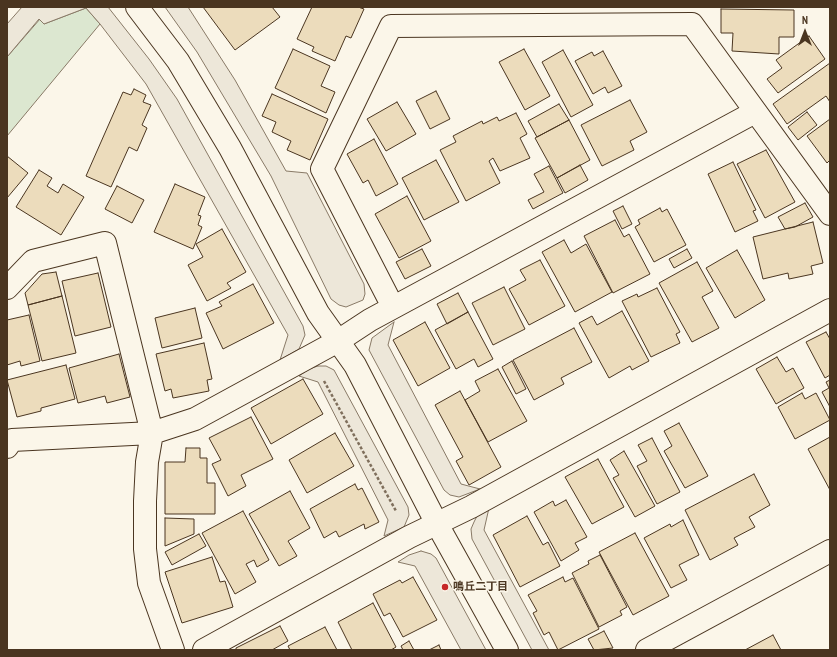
<!DOCTYPE html>
<meta charset="utf-8">
<style>
body{margin:0}
#map{position:relative;width:837px;height:657px;overflow:hidden;background:#fbf6e9;font-family:"PT Sans Narrow",sans-serif}
canvas{display:block}
.frame{position:absolute;inset:0;border:8px solid #4a3520;pointer-events:none}
.north{position:absolute;left:785px;top:12px;width:40px;height:40px;-webkit-text-stroke:3px #fbf6e9;paint-order:stroke;rotate:0deg;font-size:11px;font-weight:700;line-height:16px;text-align:center;color:#4a3520}
.north::after{content:'';display:block;margin:auto;width:14px;height:18px;background:#4a3520;clip-path:polygon(50% 0,100% 100%,50% 72%,0 100%)}
</style>
<div id="map">
<canvas width="837" height="657"></canvas>
<div class="frame"></div>
<div class="north">N</div>
</div>
<script>
const context = document.querySelector('canvas').getContext('2d');
context.lineJoin = 'round';
function paint(path, color) { context.fillStyle = color; context.fill(path, 'evenodd'); }
const toPath = rows => new Path2D(rows.map(r => 'M' + r).join(''));
function trace(path, color, width, dash) { context.strokeStyle = color; context.lineWidth = width; context.lineCap = dash ? 'butt' : 'round'; context.setLineDash(dash || []); context.stroke(path); }
function label(font, color, halo, rows, align = 'center') {
  context.font = font + ' "PT Sans Narrow","Noto Sans JP",sans-serif'; context.lineWidth = 3; context.setLineDash([]); context.textBaseline = 'middle'; context.strokeStyle = halo; context.fillStyle = color; for (const [text, x, y, turn = 0] of rows) {
    context.save(); context.translate(x, y); context.rotate((+turn || 0) * Math.PI / 180); context.textAlign = isNaN(turn) ? turn : align; if (halo) context.strokeText(text, 0, 0); context.fillText(text, 0, 0); context.restore();
  }
}
const green = toPath([
 [86,8,100,24,7,136,7,57,40,19,44,24,86,8]
]);
paint(green, '#dce7d0');
trace(green, '#887966', 1);
const parking = toPath([
 [22,7,108,7,149,59,177,99,303,326,305,335,299,349,280,360,288,335,146,84,100,24,86,8,44,24,39,19,7,57,7,24,22,7],
 [165,7,188,7,235,80,286,171,307,173,364,284,365,294,363,300,346,307,339,305,331,299,271,176,197,52,165,7],
 [394,322,388,345,461,484,480,489,459,497,450,495,444,490,369,350,372,338,394,322],
 [318,366,326,366,334,370,408,507,409,515,404,527,384,536,388,520,318,382,299,376,309,369,318,366],
 [489,508,484,530,549,650,532,650,472,539,471,529,474,522,477,516,489,508],
 [421,551,431,554,436,558,486,650,461,650,415,566,398,562,409,555,421,551]
]);
paint(parking, '#ede7d9');
trace(parking, '#887966', 1);
const building = toPath([
 [203,7,272,7,280,17,235,50,203,7],
 [312,7,358,7,364,9,351,38,346,36,335,61,312,51,314,47,297,39,312,7],
 [721,9,794,10,794,37,779,37,779,54,732,51,733,33,721,33,721,9],
 [809,36,825,59,778,93,767,79,782,68,776,60,809,36],
 [293,49,330,66,321,86,335,92,326,113,275,88,293,49],
 [524,49,550,96,525,110,499,62,524,49],
 [563,50,593,105,571,117,542,62,563,50],
 [603,51,622,86,608,93,605,87,593,94,575,61,592,52,594,56,603,51],
 [830,63,830,102,826,96,787,124,773,104,830,63],
 [134,89,146,95,143,102,151,105,142,125,147,128,137,151,129,147,111,187,86,176,123,92,131,95,134,89],
 [436,91,450,119,430,129,416,101,436,91],
 [272,94,328,119,310,160,287,150,291,141,272,132,276,122,262,116,272,94],
 [630,100,647,132,630,141,634,150,602,166,581,125,630,100],
 [397,102,416,134,386,151,367,119,397,102],
 [559,104,569,120,537,137,528,121,559,104],
 [807,112,817,125,798,140,788,127,807,112],
 [516,113,527,134,520,138,530,158,500,171,493,158,489,161,500,183,466,201,440,150,456,142,453,136,482,121,483,124,497,117,499,121,516,113],
 [830,119,830,160,827,163,807,136,830,119],
 [569,120,590,160,557,178,535,138,569,120],
 [374,139,398,184,376,196,368,180,363,183,347,154,374,139],
 [766,150,795,202,765,218,737,164,766,150],
 [7,156,28,173,7,198,7,156],
 [436,160,459,202,424,220,402,178,436,160],
 [733,162,756,210,753,211,758,221,735,232,708,174,733,162],
 [580,165,588,180,565,193,557,178,580,165],
 [549,166,563,193,533,209,528,200,544,192,534,174,549,166],
 [39,170,52,178,47,186,58,193,63,184,84,197,61,235,16,207,39,170],
 [175,184,205,197,198,215,201,216,198,225,202,227,193,249,154,232,175,184],
 [117,186,144,200,132,223,105,209,117,186],
 [407,196,431,241,399,258,375,214,407,196],
 [805,203,813,217,795,227,785,229,778,217,805,203],
 [623,206,632,224,622,229,613,211,623,206],
 [660,208,662,212,667,209,686,245,654,262,635,227,640,224,638,220,660,208],
 [615,220,624,237,629,234,650,274,613,293,584,236,615,220],
 [813,222,823,263,811,266,813,274,789,279,788,273,763,279,753,237,813,222],
 [222,229,246,272,227,283,231,288,207,301,188,265,203,257,196,244,222,229],
 [564,240,571,253,586,244,612,292,575,312,542,252,564,240],
 [422,249,431,266,405,279,396,262,422,249],
 [687,249,692,258,674,268,669,259,687,249],
 [737,250,765,300,735,318,706,268,737,250],
 [540,260,565,306,529,325,509,289,526,280,520,270,540,260],
 [697,262,713,291,702,297,719,328,692,342,659,283,697,262],
 [56,272,62,296,28,305,25,293,42,274,56,272],
 [98,273,111,327,75,336,62,281,98,273],
 [253,284,274,323,223,349,206,313,222,306,219,302,253,284],
 [504,287,525,329,493,345,472,303,504,287],
 [657,288,680,332,676,334,680,343,651,357,622,301,637,294,638,297,657,288],
 [458,293,468,312,447,324,437,304,458,293],
 [62,296,76,353,42,361,28,305,62,296],
 [195,308,202,338,162,348,155,318,195,308],
 [622,311,649,361,632,370,630,366,609,378,579,323,592,316,597,325,622,311],
 [468,312,493,359,478,367,474,359,456,369,435,330,468,312],
 [29,315,40,361,21,366,20,361,7,365,7,320,29,315],
 [425,322,450,368,418,386,393,340,425,322],
 [574,328,592,362,561,378,564,384,534,400,513,360,574,328],
 [826,332,830,339,830,375,825,378,806,342,826,332],
 [204,343,212,379,207,380,209,391,173,398,171,389,165,391,156,354,204,343],
 [119,354,130,397,107,403,105,396,78,403,69,368,119,354],
 [777,357,786,372,793,368,804,388,776,404,756,369,777,357],
 [512,361,526,389,516,394,502,367,512,361],
 [66,365,75,399,41,408,41,411,17,417,7,380,66,365],
 [498,369,527,421,488,442,465,400,480,391,475,381,498,369],
 [303,379,323,414,271,444,251,408,303,379],
 [830,380,830,407,822,392,829,388,826,382,830,380],
 [460,391,501,467,469,485,456,461,463,457,435,405,460,391],
 [802,393,805,399,816,393,830,420,795,439,778,407,802,393],
 [251,417,273,459,241,475,246,486,228,496,212,464,221,460,209,438,251,417],
 [679,423,708,476,685,488,664,451,672,446,664,431,679,423],
 [335,433,354,466,307,493,289,460,335,433],
 [830,437,830,490,808,449,830,437],
 [652,438,680,492,657,504,637,466,647,461,638,445,652,438],
 [186,448,200,448,200,458,207,458,207,483,215,483,215,514,165,514,165,462,185,462,186,448],
 [624,451,655,506,635,517,613,478,619,475,610,460,624,451],
 [598,459,624,507,592,524,565,477,598,459],
 [754,474,770,505,749,517,755,527,734,538,738,545,710,560,685,510,754,474],
 [355,484,358,490,362,488,379,522,365,529,364,524,339,537,336,531,324,538,310,509,355,484],
 [290,491,310,528,288,541,297,556,279,566,249,514,290,491],
 [566,500,587,537,575,543,579,550,561,561,534,512,553,501,555,506,566,500],
 [243,511,269,560,257,567,254,560,246,564,256,582,235,594,202,533,243,511],
 [527,516,543,545,548,542,560,566,520,587,493,535,527,516],
 [165,518,194,519,194,534,165,546,165,518],
 [683,520,699,555,679,565,687,580,671,588,644,538,670,524,671,527,683,520],
 [635,533,669,596,633,615,599,552,635,533],
 [199,534,206,546,172,565,165,552,199,534],
 [600,555,627,607,620,611,622,615,599,627,572,573,589,564,588,561,600,555],
 [212,557,220,582,225,581,233,607,182,623,165,572,212,557],
 [413,577,437,620,403,637,390,613,384,616,373,594,400,580,402,583,413,577],
 [563,577,565,582,573,578,599,629,558,650,549,632,544,635,533,613,537,611,528,595,563,577],
 [373,603,396,647,391,650,352,650,338,622,373,603],
 [280,626,288,641,272,650,236,650,236,648,280,626],
 [325,627,337,650,290,650,288,646,325,627],
 [604,631,613,648,594,650,588,639,604,631],
 [773,635,781,650,745,650,773,635],
 [409,641,414,650,403,650,401,646,409,641],
 [439,645,441,650,429,650,439,645]
]);
paint(building, '#ecdcbc');
trace(building, '#4a3520', 1);
const street = toPath([
 [7,288,33,261,105,243,152,433,147,462,145,501,145,549,149,583,173,650],
 [393,307,322,169,391,26,692,24,830,214],
 [7,447,12,440,152,433,195,419,338,341,370,320,755,112],
 [204,650,409,537,471,507,830,310],
 [647,650,830,551]
]);
const secondary = toPath([
 [137,7,178,61,230,148,318,313,355,365,437,524,507,650]
]);
trace(street, '#4a3520', 24);
trace(secondary, '#4a3520', 24);
trace(toPath([
 [324,381,396,511]
]), '#7f6f5c', 2.5, [3, 2]);
trace(street, '#fbf6e9', 22);
trace(secondary, '#fbf6e9', 22);
for (const [x, y, r, color] of [
 [445,587,4,"#c62828"]
]) { const dot = new Path2D(); dot.arc(x, y, r, 0, 2 * Math.PI); context.fillStyle = color; context.fill(dot); trace(dot, '#fbf6e9', 1.5); }
label('bold 11px', '#4a3520', '#fbf6e9', [
 ["鳴丘二丁目",453,587]
], 'left');
</script>
